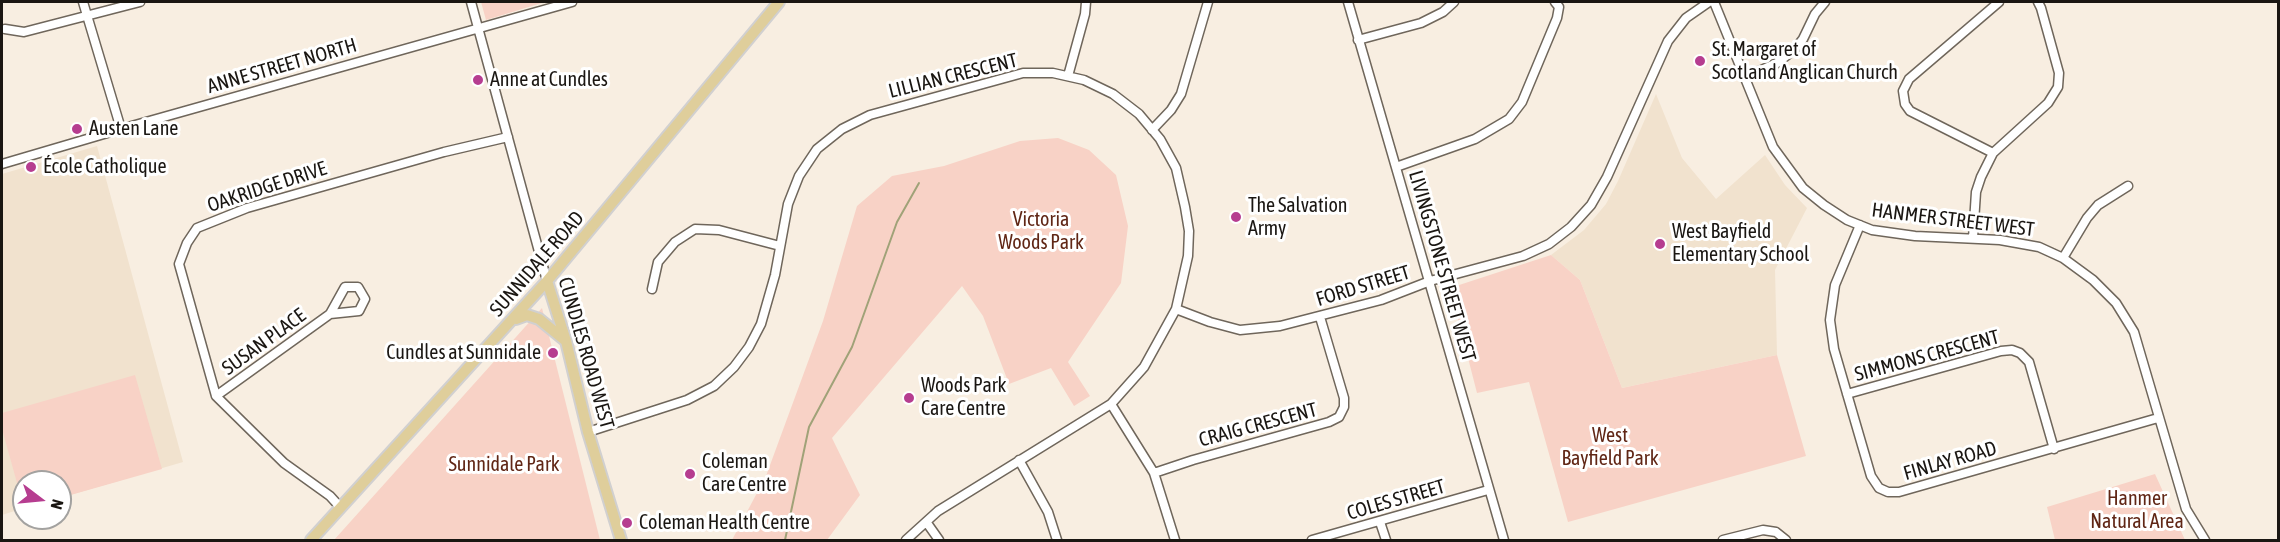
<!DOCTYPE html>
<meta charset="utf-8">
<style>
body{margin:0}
#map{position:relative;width:2280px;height:542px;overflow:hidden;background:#f8eee1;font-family:"Asap Condensed",sans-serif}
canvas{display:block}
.frame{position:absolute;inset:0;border:3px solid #1a1612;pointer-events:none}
.north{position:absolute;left:12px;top:470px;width:60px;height:60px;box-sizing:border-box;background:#fff;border:2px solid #a3a2a0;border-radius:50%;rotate:106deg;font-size:16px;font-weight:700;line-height:24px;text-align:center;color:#1a1612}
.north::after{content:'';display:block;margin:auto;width:21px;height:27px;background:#b63d90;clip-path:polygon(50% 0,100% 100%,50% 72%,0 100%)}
</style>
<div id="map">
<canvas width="2280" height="542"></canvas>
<div class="frame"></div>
<div class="north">N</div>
</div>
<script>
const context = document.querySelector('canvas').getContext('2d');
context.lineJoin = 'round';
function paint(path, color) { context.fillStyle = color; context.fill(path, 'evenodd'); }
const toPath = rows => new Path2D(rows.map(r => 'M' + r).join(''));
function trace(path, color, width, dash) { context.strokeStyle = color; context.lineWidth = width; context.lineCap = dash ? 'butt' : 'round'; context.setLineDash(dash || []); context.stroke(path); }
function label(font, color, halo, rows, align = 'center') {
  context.font = font + ' "Asap Condensed",sans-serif'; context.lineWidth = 6; context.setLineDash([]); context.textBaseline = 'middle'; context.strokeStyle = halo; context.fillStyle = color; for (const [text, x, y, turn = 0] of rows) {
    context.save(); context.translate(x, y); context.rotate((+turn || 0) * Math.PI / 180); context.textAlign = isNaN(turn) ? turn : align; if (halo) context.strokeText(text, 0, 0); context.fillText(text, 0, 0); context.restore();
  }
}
paint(toPath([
 [1656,94,1682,158,1716,199,1765,155,1785,185,1807,208,1775,270,1777,355,1622,388,1580,280,1551,255,1584,230,1606,204,1618,181],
 [97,146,183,462,60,498,60,482,24,482,24,508,2,515,2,174]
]), '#f1e2ce');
paint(toPath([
 [481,2,545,2,486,20],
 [1058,138,1089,150,1116,175,1128,226,1121,283,1068,362,1090,396,1074,406,1051,368,1009,384,983,316,962,286,832,438,860,495,827,540,732,540,766,476,823,321,857,206,892,176,944,166,1020,141],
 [1551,255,1580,280,1622,388,1777,355,1806,456,1568,522,1529,382,1477,393,1450,288],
 [542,308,600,540,334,540],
 [135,375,162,469,60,498,60,482,24,482,24,508,2,429,2,413],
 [2155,474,2185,540,2055,540,2047,507]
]), '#f8d2c6');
trace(toPath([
 [785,540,809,427,852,347,897,222,919,183]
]), '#a0a278', 2);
const minor = toPath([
 [83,2,121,129],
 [471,2,547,281],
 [1348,2,1504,540],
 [1714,2,1773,147,1803,188,1824,205,1847,220,1872,230,1915,236,2000,240,2039,247,2063,258,2093,280,2116,303,2134,332,2186,509,2205,540],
 [5,29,24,32,140,2],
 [1358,40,1421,23,1443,12,1454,2],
 [1068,76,1085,14,1086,2],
 [1746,77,1777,63,1794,50,1803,39,1815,14,1825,2],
 [1152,130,1171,110,1181,94,1208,2],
 [1993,153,1910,111,1905,104,1903,91,1909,79,1999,2],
 [2,164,121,129,572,2],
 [1396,167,1475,139,1509,119,1522,102,1557,18,1559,7,1555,2],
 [1860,225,1835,285,1830,320,1834,349,1871,476,1879,488,1888,492,1899,492,2158,418],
 [1973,238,1976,192,1981,177,1993,153,2048,103,2058,87,2059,73,2041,8,2038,2],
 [2063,258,2087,218,2098,205,2128,186],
 [652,289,658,262,675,242,695,229,719,230,780,246],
 [1176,309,1210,322,1240,330,1280,326,1381,300,1430,281,1523,256,1549,244,1571,227,1591,205,1607,177,1668,41,1686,18,1709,2],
 [1847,394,2001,351,2012,350,2020,353,2029,362,2054,449],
 [216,396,330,314,345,287,358,287,365,299,359,311,330,314],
 [1111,404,1154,473,1175,540],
 [588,432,687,400,714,386,734,367,749,347,761,324,775,275,788,204,799,176,817,149,842,129,870,115,1023,73,1053,73,1084,80,1113,94,1139,114,1160,139,1176,168,1185,207,1189,231,1188,256,1176,309,1144,367,1111,404,938,511,906,540],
 [1019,460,1048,512,1057,540],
 [1154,473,1193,460,1329,422,1339,417,1344,407,1344,398,1320,317],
 [340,507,330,496,284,463,216,396,179,264,187,243,197,228,247,208,444,152,508,137],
 [1380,522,1386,540],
 [927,523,939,540],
 [1312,540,1488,490],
 [1723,540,1763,530,1776,532,1786,540]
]);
const major = toPath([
 [547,281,566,341,588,432,621,540],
 [516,319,527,315,539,319,566,341],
 [311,540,547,281,779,2]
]);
trace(minor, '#6f665b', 11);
trace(major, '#d1d0d0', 14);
trace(minor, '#fff', 8);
trace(major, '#dfce9b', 10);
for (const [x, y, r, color] of [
 [1700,61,6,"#b63d90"],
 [478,80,6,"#b63d90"],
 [77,129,6,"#b63d90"],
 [31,167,6,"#b63d90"],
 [1236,217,6,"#b63d90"],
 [1660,244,6,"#b63d90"],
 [553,353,6,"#b63d90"],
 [909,398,6,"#b63d90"],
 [690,474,6,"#b63d90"],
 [627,523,6,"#b63d90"]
]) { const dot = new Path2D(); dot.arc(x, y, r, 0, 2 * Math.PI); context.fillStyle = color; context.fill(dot); trace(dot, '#fff', 2); }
label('20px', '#1a1612', '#fff', [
 ["St. Margaret of",1712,50],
 ["Scotland Anglican Church",1712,73],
 ["Anne at Cundles",490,80],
 ["Austen Lane",89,129],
 ["École Catholique",43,167],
 ["The Salvation",1248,206],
 ["Army",1248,229],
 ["West Bayfield",1672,232],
 ["Elementary School",1672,255],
 ["Cundles at Sunnidale",541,353,"right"],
 ["Woods Park",921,386],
 ["Care Centre",921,409],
 ["Coleman",702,462],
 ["Care Centre",702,485],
 ["Coleman Health Centre",639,523]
], 'left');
label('20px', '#1a1612', '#fff', [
 ["ANNE STREET NORTH",282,66,-16],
 ["LILLIAN CRESCENT",953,76,-14],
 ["OAKRIDGE DRIVE",267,187,-18],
 ["HANMER STREET WEST",1953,220,7],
 ["SUNNIDALE ROAD",537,264,-49],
 ["LIVINGSTONE STREET WEST",1442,266,74],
 ["FORD STREET",1363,286,-17],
 ["SUSAN PLACE",264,342,-36],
 ["CUNDLES ROAD WEST",586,353,74],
 ["SIMMONS CRESCENT",1927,356,-15],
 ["CRAIG CRESCENT",1258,425,-15],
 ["FINLAY ROAD",1950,461,-16],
 ["COLES STREET",1396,500,-16]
]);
label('20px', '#602615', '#fff', [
 ["Victoria",1041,220],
 ["Woods Park",1041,243],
 ["West",1610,436],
 ["Bayfield Park",1610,459],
 ["Sunnidale Park",504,465],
 ["Hanmer",2137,499],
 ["Natural Area",2137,522]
]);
</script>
